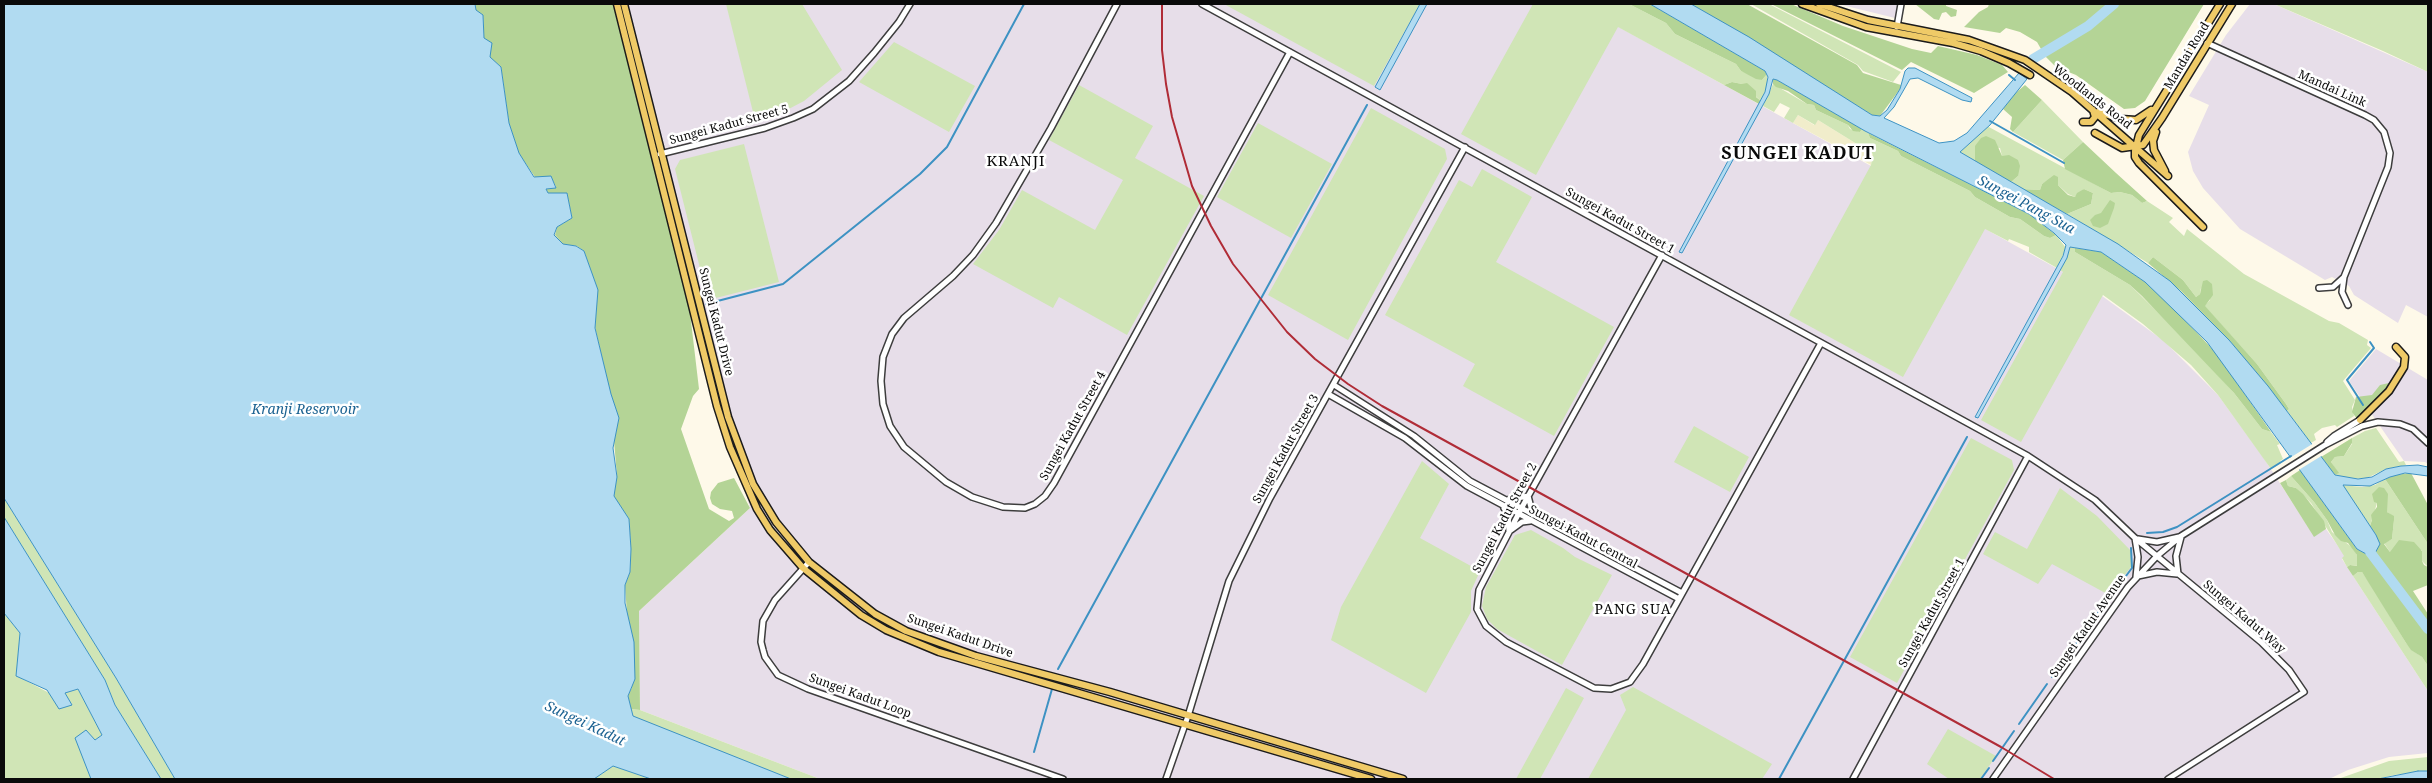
<!DOCTYPE html>
<style>
body{margin:0}
#map{position:relative;width:2432px;height:783px;overflow:hidden;background:#fef9e9;font-family:"Noto Serif",serif}
canvas{display:block}
.frame{position:absolute;inset:0;border:5px solid #0a0a0a;pointer-events:none}
</style>
<div id="map">
<canvas width="2432" height="783"></canvas>
<div class="frame"></div>
</div>
<script>
const context = document.querySelector('canvas').getContext('2d');
context.lineJoin = 'round';
function paint(path, color) { context.fillStyle = color; context.fill(path, 'evenodd'); }
const toPath = rows => new Path2D(rows.map(r => 'M' + r).join(''));
function trace(path, color, width, dash) { context.strokeStyle = color; context.lineWidth = width; context.lineCap = dash ? 'butt' : 'round'; context.setLineDash(dash || []); context.stroke(path); }
function label(font, color, halo, rows, align = 'center') {
  context.font = font + ' "Noto Serif",serif'; context.lineWidth = 5; context.setLineDash([]); context.textBaseline = 'middle'; context.strokeStyle = halo; context.fillStyle = color; for (const [text, x, y, turn = 0] of rows) {
    context.save(); context.translate(x, y); context.rotate((+turn || 0) * Math.PI / 180); context.textAlign = isNaN(turn) ? turn : align; if (halo) context.strokeText(text, 0, 0); context.fillText(text, 0, 0); context.restore();
  }
}
paint(toPath([
 [609,4,1577,4,2087,285,2164,341,2218,395,2263,457,2314,536,2326,529,2345,556,2342,559,2428,691,2428,753,2389,757,2348,770,2329,779,820,779,640,710,639,611,750,508],
 [1838,4,1898,4,1895,18],
 [2250,4,2274,4,2428,72,2428,317,2406,305,2398,323,2354,295,2349,286,2332,277,2325,280,2240,229,2203,188,2193,171,2188,152,2209,105,2189,96,2226,35],
 [2376,349,2428,380,2428,464,2425,462,2404,461,2349,381]
]), '#e7dee9');
paint(toPath([
 [1798,115,1814,125,1818,120,1873,154,1871,165,1793,123]
]), '#f1edcb');
paint(toPath([
 [726,4,802,4,842,70,804,101,783,112,755,120],
 [1224,4,1420,4,1374,86],
 [1533,4,1629,4,1666,23,1675,34,1736,64,1741,71,1762,80,1767,74,1767,87,1761,101,1742,84,1732,82,1724,85,1618,27,1536,175,1461,134],
 [1751,4,1769,4,1901,72,1893,82,1863,71,1858,65],
 [2274,4,2428,4,2428,72,2383,51],
 [894,42,975,86,949,132,859,82],
 [1773,84,1807,104,1814,105,1816,110,1848,125,1850,129,1860,132,1862,129,1868,133,1870,138,1898,151,1901,156,1970,191,1975,197,2010,217,2020,219,2044,236,2050,238,2056,235,2066,248,2057,268,2029,252,2029,247,2009,239,2008,241,1985,229,1903,377,1789,315,1871,165,1873,154,1818,120,1815,125,1798,115,1793,123,1784,118,1790,108,1780,103,1774,112,1763,106],
 [1079,85,1153,126,1135,158,1204,196,1127,335,1059,297,1053,308,973,264,999,230,1022,190,1095,230,1123,180,1049,140],
 [2042,100,2083,142,2063,160,2013,132],
 [1371,108,1445,149,1447,159,1348,340,1268,295],
 [1258,123,1332,164,1291,238,1217,197],
 [1987,126,2111,193,2120,192,2132,195,2142,203,2147,201,2173,218,2169,222,2184,236,2187,229,2244,274,2329,321,2339,323,2368,340,2367,345,2371,348,2343,381,2355,400,2352,407,2354,416,2337,427,2335,425,2322,428,2314,434,2316,440,2311,443,2287,411,2289,409,2286,404,2257,364,2204,306,2210,300,2201,288,2200,294,2196,297,2183,280,2153,257,2148,263,2067,214,2091,204,2093,193,2084,189,2075,197,2068,194,2058,185,2047,181,2042,184,2040,190,2021,189,2010,183,2018,176,2002,156,2000,148,1975,146,1975,162,1960,152],
 [744,144,779,282,708,300,675,169,680,160],
 [1482,169,1532,197,1496,262,1614,327,1554,436,1463,386,1475,364,1385,315,1459,180,1472,187],
 [2070,246,2075,248,2075,252,2130,285,2188,342,2234,393,2262,429,2271,432,2280,444,2277,445,2283,459,2280,461,2281,463,2271,469,2218,395,2191,365,2143,324,2103,295,2021,442,1981,420,2063,272,2060,270],
 [1694,426,1749,457,1730,492,1674,462],
 [2376,428,2399,462,2404,461,2406,465,2386,469,2367,478,2352,479,2335,475,2338,473,2331,462,2335,457,2344,456,2352,444,2352,438,2365,431],
 [1971,438,2012,460,2014,470,1897,683,1850,657],
 [1422,461,1449,484,1420,538,1480,571,1471,591,1471,612,1426,693,1331,640,1341,607],
 [2291,476,2314,502,2327,520,2332,532,2353,548,2357,555,2358,566,2350,565,2347,567,2342,558,2344,556,2311,503,2296,488,2288,486,2286,480],
 [2385,479,2428,544,2428,567,2422,561,2422,550,2390,552,2384,543,2392,539,2394,520,2394,517,2387,512,2387,497,2377,503,2370,526,2342,485,2362,487,2375,485],
 [2060,488,2097,516,2131,551,2131,567,2109,595,2052,564,2038,584,1983,554,1995,532,2027,549],
 [4,498,116,678,175,779,161,779,115,705,105,680,4,517],
 [1531,530,1563,548,1575,557,1612,575,1562,665,1497,629,1487,619,1482,606,1486,587,1515,535],
 [2358,572,2362,572,2373,588,2406,643,2412,650,2422,657,2428,666,2428,691,2353,576],
 [4,613,20,633,17,676,72,705,64,693,78,689,102,735,95,740,91,779,4,779],
 [1633,687,1772,764,1762,779,1588,779,1626,710,1620,695],
 [1566,688,1584,698,1540,779,1516,779],
 [631,709,640,710,820,779,791,779,651,725,633,716],
 [1948,729,1996,756,1980,779,1949,779,1927,764],
 [2428,757,2428,771,2394,775,2378,779,2338,779,2389,761],
 [613,766,616,767,651,779,594,779]
]), '#d0e5b6');
paint(toPath([
 [475,4,613,4,686,279,699,389,693,396,681,429,709,509,729,521,734,518,732,511,720,509,712,504,710,498,711,492,718,483,734,478,750,508,639,611,640,710,631,709,628,696,632,687,625,585,630,572,631,549,629,519,613,496,617,476,610,394,595,327,597,289,584,251,577,246,564,245,555,235,557,227,572,218,567,194,548,193,546,189,556,187,551,177,535,177,519,154,509,124,501,67,489,57,484,38,483,16,476,11],
 [1629,4,1650,4,1765,71,1767,74,1762,80,1756,79,1741,71,1736,64,1675,34,1666,23],
 [1691,4,1747,4,1857,65,1863,73,1901,85,1900,89,1880,116,1872,115],
 [1771,4,1791,4,1843,26,1912,49,1931,53,1938,46,1977,55,2002,65,2008,72,1974,93,1911,62,1902,70],
 [1915,4,1946,4,1946,6,1957,10,1956,16,1951,17,1946,12,1942,13,1939,20,1934,19],
 [1989,4,2204,4,2145,101,2135,108,2124,109,2076,75,2056,67,2045,56,2037,42,2020,32,2006,28,2000,33,1964,27,1979,12,1988,7],
 [1773,79,1777,80,1862,129,1860,132,1853,131,1848,125,1816,110,1814,105,1807,104,1788,91,1776,87,1773,84],
 [1732,82,1742,84,1747,83,1756,91,1756,97,1761,101,1759,104,1724,85],
 [2025,85,2042,100,2013,132,2010,129,2012,117,2003,109,2013,95],
 [1868,133,2029,214,2056,235,2050,238,2044,236,2020,219,2010,217,1975,197,1970,191,1901,156,1898,151,1870,138],
 [1986,136,1995,140,2002,156,2009,155,2018,160,2020,166,2018,176,2010,183,1975,162,1975,146,1981,138],
 [2083,142,2116,173,2147,201,2142,203,2132,195,2120,192,2111,193,2065,169,2063,160],
 [2054,175,2058,177,2058,185,2068,195,2075,197,2077,193,2084,189,2093,193,2091,204,2067,214,2021,189,2040,190,2042,184],
 [2110,200,2115,203,2114,208,2108,224,2100,228,2093,226,2090,220,2095,215,2101,213],
 [2075,248,2101,252,2145,282,2166,300,2217,354,2271,432,2262,429,2234,393,2142,296,2130,285,2075,252],
 [2153,257,2183,280,2196,297,2200,294,2203,281,2207,280,2212,284,2213,295,2205,306,2257,364,2286,404,2289,409,2287,411,2229,340,2181,291,2148,263],
 [2389,383,2391,385,2380,399,2357,419,2352,412,2356,397,2372,395,2380,385],
 [2352,438,2352,443,2344,456,2335,457,2331,462,2339,473,2335,475,2321,457],
 [2300,470,2357,549,2368,555,2375,563,2376,535,2370,526,2372,520,2371,515,2377,507,2377,503,2374,502,2372,494,2379,487,2384,488,2388,494,2387,512,2394,516,2394,520,2392,539,2384,544,2390,552,2399,540,2414,542,2422,551,2422,561,2424,565,2428,567,2428,585,2413,591,2428,614,2428,666,2422,657,2411,650,2406,643,2362,572,2358,572,2353,576,2347,567,2350,565,2357,566,2357,555,2348,543,2341,541,2335,535,2327,520,2314,502,2291,476],
 [2411,473,2428,505,2428,544,2385,479,2394,475],
 [2286,480,2288,486,2296,488,2303,494,2324,521,2326,529,2314,537,2280,483]
]), '#b4d496');
const water = toPath([
 [4,4,475,4,476,10,483,15,484,38,492,43,490,57,501,67,509,123,519,153,534,177,551,176,556,188,546,189,548,193,567,193,572,218,557,227,554,235,563,244,576,246,584,251,598,290,595,328,611,394,619,418,613,448,617,477,614,496,629,519,631,549,630,572,625,585,625,603,634,642,635,679,628,696,633,716,791,779,651,779,613,766,594,779,175,779,116,678,4,498,4,4],
 [1420,4,1427,4,1380,90,1375,87,1420,4],
 [1650,4,1691,4,1749,37,1872,115,1880,116,1887,110,1900,89,1905,71,1908,68,1915,68,1972,98,1971,102,1962,100,1918,78,1910,79,1894,107,1884,118,1939,143,1954,141,1967,133,2019,73,2027,79,1990,125,1960,152,2118,244,2170,281,2229,340,2268,386,2335,475,2358,479,2372,477,2386,469,2401,466,2418,465,2428,467,2428,476,2405,473,2390,477,2370,486,2343,485,2376,535,2380,544,2374,555,2378,561,2375,563,2368,555,2357,549,2207,342,2145,282,2101,252,2070,247,2067,258,1978,418,1975,417,2063,256,2066,245,2054,233,2029,214,1865,131,1777,80,1773,79,1769,94,1682,253,1679,252,1765,92,1768,77,1765,71,1650,4],
 [4,517,105,680,115,705,161,779,91,779,75,738,86,730,95,740,102,735,78,689,65,693,72,705,59,709,47,690,16,676,20,633,4,613,4,517],
 [2418,771,2428,771,2428,779,2378,779,2418,771]
]);
paint(water, '#b1dbf1');
trace(water, '#3d92c3', 1);
paint(toPath([
 [2314,443,2323,455,2297,471,2288,459]
]), '#fef9e9');
trace(toPath([
 [2009,75,2015,80],
 [1990,121,2064,163],
 [706,304,783,284,920,174,947,147,1024,4],
 [2363,405,2347,380,2374,348,2370,342],
 [2147,533,2163,532,2177,527,2291,456],
 [2098,613,2132,568,2131,548],
 [2073,648,2093,621],
 [1058,669,1367,105],
 [2052,677,2066,658],
 [2019,724,2047,684],
 [1034,752,1052,689],
 [1993,761,2014,731],
 [1779,779,1967,437],
 [1981,779,1989,768]
]), '#3d92c3', 2);
trace(toPath([
 [2033,59,2088,26,2114,4],
 [2370,552,2428,629]
]), '#b1dbf1', 10);
const minor = toPath([
 [1117,4,1051,128,996,223,973,255,953,276,904,318,892,334,883,357,881,381,883,404,890,426,904,447,946,482,972,497,1003,507,1025,508,1035,504,1045,496,1054,483,1290,52],
 [1202,4,2028,456,2095,500,2135,538,2261,642,2289,670,2304,692,2168,779],
 [1897,27,1901,4],
 [2207,43,2365,115,2374,120,2384,132,2390,153,2388,167,2344,277,2342,292,2348,305],
 [660,154,765,128,793,118,813,109,849,81,874,53,899,22,910,4],
 [1662,255,1521,509,1479,590,1477,609,1486,626,1506,642,1594,688,1611,689,1630,682,1643,664,1821,343],
 [2319,288,2333,287,2344,277],
 [1334,385,1414,436,1470,481,1682,593],
 [1328,394,1405,438,1467,486,1679,599],
 [2327,442,2334,436,2360,420],
 [1528,496,1533,515],
 [1507,500,1528,496],
 [1504,508,1508,514,1509,531],
 [1511,530,1522,522,1530,521],
 [2135,538,2138,557,2136,577],
 [2138,539,2157,542,2179,537],
 [809,562,775,600,763,621,761,642,763,650,765,657,778,675,808,689,1063,779],
 [2178,574,2176,556,2181,537],
 [2138,576,2157,572,2177,574],
 [1166,779,1188,716,1229,581,1270,498,1465,147],
 [1853,779,2028,456],
 [1993,779,2128,587,2157,556,2181,536,2325,445,2362,426,2378,422,2400,424,2413,429,2428,443]
]);
const major = toPath([
 [617,4,717,406,730,447,757,509,770,530,803,568,861,615,886,630,939,652,1371,779],
 [624,4,728,417,753,484,776,522,809,562,875,614,906,631,976,656,1110,692,1403,779],
 [1802,4,1866,27,1953,43,1981,51,2009,63,2030,75],
 [1819,4,1868,20,1969,40,2025,60,2072,92,2168,176],
 [2098,112,2121,119,2136,120,2151,110],
 [2083,122,2091,122,2095,117,2093,110],
 [2156,132,2153,141,2154,150,2165,171],
 [2095,133,2122,148,2143,145,2162,118,2232,4],
 [2203,227,2139,163,2135,157,2135,151,2139,135,2220,4],
 [2360,420,2389,391,2404,367,2405,357,2396,347]
]);
trace(minor, '#3d3d3d', 8);
trace(major, '#1b1b1b', 9);
trace(minor, '#fff', 5);
trace(major, '#efca67', 6);
trace(toPath([
 [1162,4,1162,50,1166,84,1172,117,1192,186,1211,226,1233,264,1287,332,1315,359,1348,384,1382,406,2001,747,2054,779]
]), '#b02c37', 2);
label('12px', '#0a0a0a', '#fff', [
 ["Mandai Road",2187,56,-59],
 ["Mandai Link",2332,89,24],
 ["Woodlands Road",2092,97,38],
 ["Sungei Kadut Street 5",729,125,-15],
 ["Sungei Kadut Street 1",1620,221,29],
 ["Sungei Kadut Drive",716,322,76],
 ["Sungei Kadut Street 4",1073,426,-61],
 ["Sungei Kadut Street 3",1286,449,-61],
 ["Sungei Kadut Street 2",1505,518,-62],
 ["Sungei Kadut Central",1583,537,28],
 ["Sungei Kadut Street 1",1932,613,-61],
 ["Sungei Kadut Way",2244,617,41],
 ["Sungei Kadut Avenue",2088,626,-55],
 ["Sungei Kadut Drive",960,636,19],
 ["Sungei Kadut Loop",860,696,20]
]);
label('italic 14px', '#1d6392', '#fff', [
 ["Sungei Pang Sua",2026,205,28],
 ["Kranji Reservoir",305,410],
 ["Sungei Kadut",585,724,25]
]);
context.letterSpacing = '1px';
label('14px', '#0a0a0a', '#fff', [
 ["PANG SUA",1633,610]
]);
context.letterSpacing = '0px';
context.letterSpacing = '1px';
label('15px', '#0a0a0a', '#fff', [
 ["KRANJI",1016,162]
]);
context.letterSpacing = '0px';
context.letterSpacing = '1px';
label('bold 18px', '#0a0a0a', '#fff', [
 ["SUNGEI KADUT",1798,154]
]);
context.letterSpacing = '0px';
</script>
